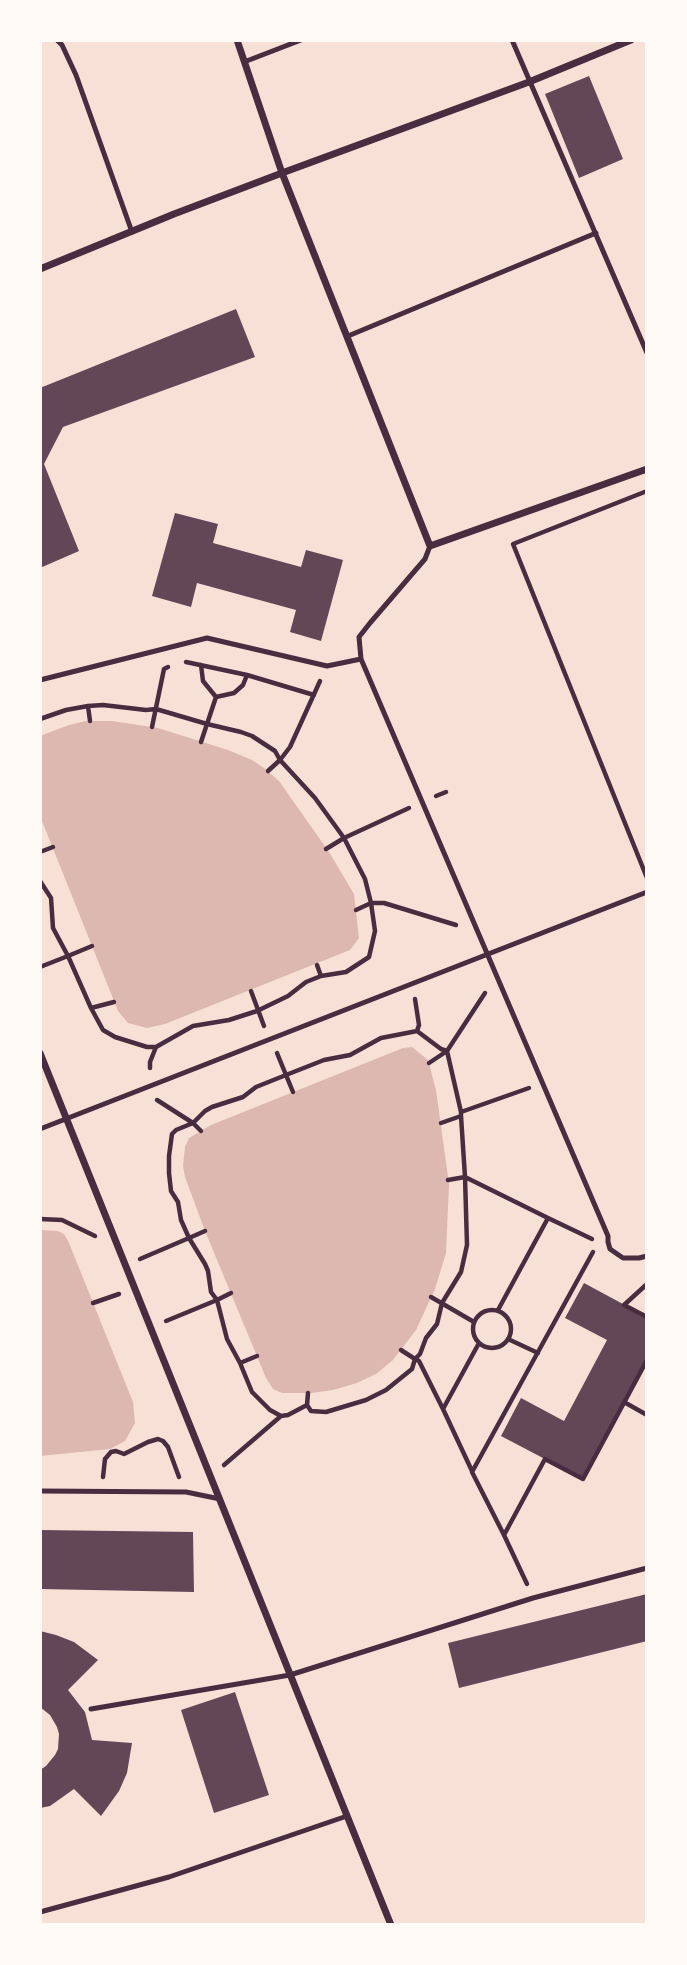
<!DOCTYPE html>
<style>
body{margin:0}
#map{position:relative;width:687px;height:1965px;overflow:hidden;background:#f7e1d7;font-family:"Source Sans 3",sans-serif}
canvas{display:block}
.frame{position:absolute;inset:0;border:42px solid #fffaf5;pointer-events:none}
</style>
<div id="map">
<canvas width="687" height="1965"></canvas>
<div class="frame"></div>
</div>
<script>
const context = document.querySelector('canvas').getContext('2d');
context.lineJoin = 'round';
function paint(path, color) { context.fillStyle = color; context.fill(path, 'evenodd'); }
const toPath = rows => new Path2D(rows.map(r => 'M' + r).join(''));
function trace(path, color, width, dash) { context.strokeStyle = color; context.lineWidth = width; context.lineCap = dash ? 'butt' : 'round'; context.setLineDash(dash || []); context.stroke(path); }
paint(toPath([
 [86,721,112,721,158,728,228,750,252,760,264,768,279,781,329,852,354,894,359,938,350,950,165,1024,147,1028,128,1023,118,1011,40,816,40,736,69,725],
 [412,1047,428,1060,436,1090,449,1184,446,1253,435,1289,416,1330,393,1360,376,1374,357,1383,333,1390,312,1393,282,1393,273,1389,266,1378,205,1231,185,1177,183,1166,185,1147,189,1138,211,1125,403,1048],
 [40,1230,58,1231,64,1234,69,1243,133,1402,135,1423,125,1441,110,1449,40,1456]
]), '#dcb8b0');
paint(toPath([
 [589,76,623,159,579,178,545,94],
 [236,309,255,357,63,427,44,464,79,551,40,568,40,388],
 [175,513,218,524,213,543,301,567,306,550,343,560,321,641,290,632,296,610,197,583,191,607,152,596],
 [584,1283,647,1317,647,1360,583,1479,501,1436,521,1398,564,1421,607,1340,565,1318],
 [40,1530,193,1532,194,1592,40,1589],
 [647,1594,647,1641,459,1688,448,1643],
 [40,1631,56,1635,74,1642,98,1660,68,1690,85,1712,92,1740,132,1743,127,1773,119,1791,101,1816,74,1789,50,1806,40,1808,40,1770,46,1766,55,1755,58,1749,59,1734,57,1727,50,1715,40,1707],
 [235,1692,269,1795,214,1813,181,1710]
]), '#644757');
trace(toPath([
 [647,491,513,544,647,878],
 [186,662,247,675],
 [201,665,203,681,216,697],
 [40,719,66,710,88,706],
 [90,721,88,706,103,705,146,710,156,709,207,724,216,697,234,693,243,685,247,675,314,695],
 [152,727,164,669,168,667],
 [201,742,207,724,241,732,252,736,275,751,280,760,290,747,320,681],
 [268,771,280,760,315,798,344,838,409,808],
 [436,796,446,792],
 [326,849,344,838,365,879,371,903,384,903,456,925],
 [40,852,53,847],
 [40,881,51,898,53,928,68,956,92,946],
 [40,967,68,956,91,1008,114,1002],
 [321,976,346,972,369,957,375,931,371,903,356,910],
 [251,991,264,1026],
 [415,999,419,1025,417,1031,441,1049,447,1051,429,1063],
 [91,1008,103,1030,115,1037,147,1047,156,1047,150,1062,150,1068],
 [156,1047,193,1026,229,1020,257,1011,288,996,306,982,321,976,317,965],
 [277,1053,286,1075,324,1060,350,1055,381,1038,417,1031],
 [157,1100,193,1123,176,1130,172,1134,169,1156,169,1173,171,1191,178,1202,181,1220,189,1238,205,1231],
 [461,1112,447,1051,485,993],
 [461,1115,461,1112,529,1088],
 [441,1123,461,1116,465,1177,448,1180],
 [201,1131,193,1123,205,1111,212,1107,243,1097,256,1087,286,1075,293,1092],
 [40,1219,62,1220,95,1236],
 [593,1252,472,1472,504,1535,545,1459,583,1479,647,1360],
 [140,1259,189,1238,205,1264,208,1271,211,1292,217,1300,231,1293],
 [647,1284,624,1305,647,1317],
 [431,1297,474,1322],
 [93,1303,119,1294],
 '473 1329a19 19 0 1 1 38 0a19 19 0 1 1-38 0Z',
 [498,1310,548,1218,592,1239],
 [166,1321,217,1300,227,1339,240,1363,257,1356],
 [508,1339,538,1353],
 [240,1363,252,1392,270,1410,281,1416,288,1415,307,1405,308,1393],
 [624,1402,647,1415],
 [307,1405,311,1411,326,1412,366,1400,386,1390,412,1369,415,1359,401,1350],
 [443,1409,419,1361,415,1359,420,1354,426,1338,437,1324,442,1303,461,1272,467,1245,465,1177,548,1218],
 [224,1465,281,1416],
 [472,1471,443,1409,479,1343],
 [103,1477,105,1459,111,1452,116,1451,124,1454,148,1442,158,1439,163,1441,168,1447,179,1477],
 [504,1535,527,1584]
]), '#4a2c40', 4.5);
trace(toPath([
 [57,40,62,45,76,75,132,232],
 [512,40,647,353],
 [244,62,301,40],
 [348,336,596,233],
 [430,546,425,559,370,623,359,637,361,659,608,1236,608,1242,610,1249,623,1258,639,1258,647,1256],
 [40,680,207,638,327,666,361,659],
 [40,1129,647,892],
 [40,1491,186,1492,220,1499],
 [91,1709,290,1675,533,1598,647,1568],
 [40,1912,169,1877,347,1816]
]), '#4a2c40', 5);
trace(toPath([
 [237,40,282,173,430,546,647,469],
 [40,269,174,214,282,173,529,82,631,40],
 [40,1053,391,1925]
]), '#4a2c40', 7);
</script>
